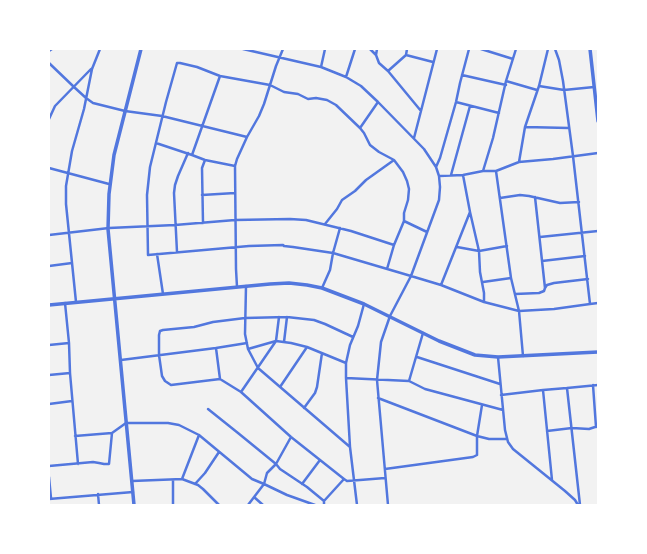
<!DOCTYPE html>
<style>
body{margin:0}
#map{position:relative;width:647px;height:554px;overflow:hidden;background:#f2f2f2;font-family:Signika,sans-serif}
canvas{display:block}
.frame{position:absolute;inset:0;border:50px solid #fff;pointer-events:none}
</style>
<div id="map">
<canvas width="647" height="554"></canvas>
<div class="frame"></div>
</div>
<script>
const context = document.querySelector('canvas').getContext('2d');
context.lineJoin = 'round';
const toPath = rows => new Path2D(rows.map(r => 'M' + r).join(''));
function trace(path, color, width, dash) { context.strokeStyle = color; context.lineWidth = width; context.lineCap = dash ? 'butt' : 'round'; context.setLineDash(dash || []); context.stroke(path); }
trace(toPath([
 [243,49,321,67,346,77,361,86,378,102,424,149,436,167,439,176,440,187,439,200,411,276,390,316,381,342,377,380,388,505],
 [370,49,376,55,379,63,388,71,421,111],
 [481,49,513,59],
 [49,51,52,49],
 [376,55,377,49],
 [406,55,433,62],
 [49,63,74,87,86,98,93,103,125,111,162,116,247,137],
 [321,67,325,49],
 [388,71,406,55,407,49],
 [462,75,506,85],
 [346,77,355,49],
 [506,81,537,90],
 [539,86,564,90,594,87],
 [456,102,499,113],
 [49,119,55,106,91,69],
 [525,127,569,128],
 [360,128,378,102],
 [414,138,437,49],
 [156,143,192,155,205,160,235,166],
 [192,155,220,76],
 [519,162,525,127,539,86,548,49],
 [436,167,440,158,456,102,460,83,469,49],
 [49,168,109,184],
 [483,171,493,138,506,81,516,49],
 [496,171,511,278,519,311,523,356],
 [451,175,470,106],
 [439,176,463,175,483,171,496,171,519,162,553,159,598,153],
 [202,195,235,193],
 [535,197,545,288],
 [500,198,520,195,529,196,560,203,579,202],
 [470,212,479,251,480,272,484,293,484,302],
 [404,221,427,232],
 [203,223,202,168,205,160],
 [325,224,337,209,342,200,355,191,366,180,394,160],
 [49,235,109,228,175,225,235,220,290,219,306,220,351,231,394,245],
 [540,237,598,231],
 [457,247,479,251,507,246],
 [177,252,174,193,175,185,178,176,188,153],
 [157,254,163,294],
 [542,261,585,256],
 [49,266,72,263],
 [387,269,394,245,404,221,404,213,408,200,409,189,407,181,403,172,394,160,379,152,370,145,364,133,360,128,336,105,327,100,316,98,308,99,298,94,284,92,270,85,220,76,197,67,180,63,177,63,166,102,150,167,147,195,148,255,249,246,283,245,284,246,293,247,333,253,411,276,441,285,484,302,519,311,554,309,590,304,573,156,563,81,559,60,555,49],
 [483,282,511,278],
 [441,285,470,212,463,175],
 [246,286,245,334,248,349,258,368,350,447],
 [237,287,236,269,235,166,237,159,247,137,259,116,264,104,276,66,283,49],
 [322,288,330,270,333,253,340,228],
 [515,294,539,293,544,291,545,288,547,285,554,283,588,279],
 [76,302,66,204,66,186,72,151,84,109,92,69,100,49],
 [65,303,69,343,70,373,78,464],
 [590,304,598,303],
 [353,337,325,324,314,320,287,317,245,318,213,322,194,327,163,330,160,331,159,335,159,355,162,376,165,381,171,385,220,379,241,392,291,437,344,479,347,481,360,480,385,478],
 [284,342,287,317],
 [49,345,69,343],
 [216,348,247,343],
 [248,349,276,341,291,343,307,347,346,363],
 [417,357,500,384],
 [498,357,505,430,508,442,513,449,565,491,575,500,578,505],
 [121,360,216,348,220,379],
 [49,375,70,373],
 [346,378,409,381,425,389,503,410],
 [409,381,423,333],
 [593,385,596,427],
 [280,387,307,347],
 [567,388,580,505],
 [543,390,552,480],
 [241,392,276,341,279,317],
 [501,395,543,390,567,388,598,385],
 [378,398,477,436,489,439,507,439],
 [49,404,72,401],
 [304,408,315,393,317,387,322,353],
 [208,409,238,433,276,464,280,469,307,487,324,501],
 [547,431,572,428,589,429,598,426],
 [75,436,112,433],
 [49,466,93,462,99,463,104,464,109,464,112,433,126,423,168,423,179,425,199,435,252,479,264,484,287,495,315,505],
 [385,469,473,457,477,455,477,436,482,405],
 [49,477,51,498],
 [182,479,199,435],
 [173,480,173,505],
 [132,481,182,479,198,485,203,489,219,505],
 [195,484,205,473,219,452],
 [302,484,320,460],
 [98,494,99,505],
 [254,497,263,505],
 [49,499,133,492],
 [248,505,264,484,267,473,276,464,291,437],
 [324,505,324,501,344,479],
 [357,505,350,447,346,378,346,363,350,345,358,326,364,304]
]), '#5277de', 2.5);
trace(toPath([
 [590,49,598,121],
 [49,305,270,284,289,283,307,285,322,288,364,304,439,341,475,355,498,357,598,352],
 [134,505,108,229,109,194,114,155,141,49]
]), '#5277de', 3.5);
</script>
